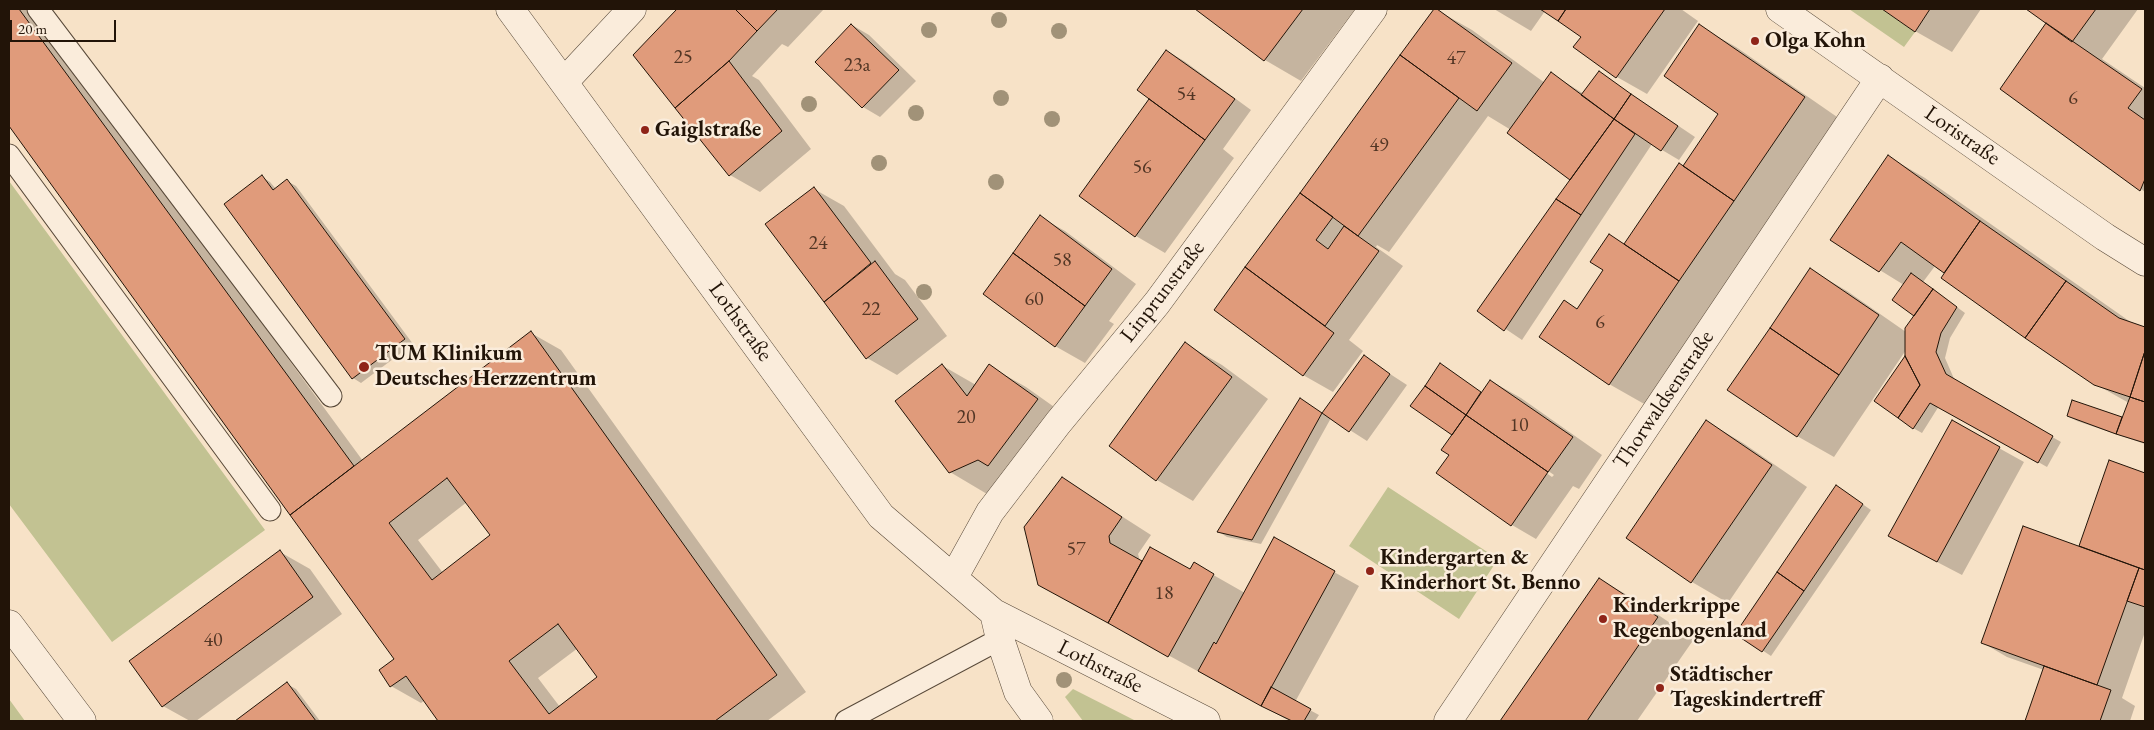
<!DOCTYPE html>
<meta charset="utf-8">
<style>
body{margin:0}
#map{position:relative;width:2154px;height:730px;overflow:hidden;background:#f7e2c7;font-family:"EB Garamond",serif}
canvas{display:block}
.frame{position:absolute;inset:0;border:10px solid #221408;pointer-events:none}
.scale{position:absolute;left:10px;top:20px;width:106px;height:22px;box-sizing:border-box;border:2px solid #221408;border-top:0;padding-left:6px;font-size:15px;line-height:18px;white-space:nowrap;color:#221408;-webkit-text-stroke:4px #faecdb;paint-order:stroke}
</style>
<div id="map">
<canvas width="2154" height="730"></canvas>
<div class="frame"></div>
<div class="scale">20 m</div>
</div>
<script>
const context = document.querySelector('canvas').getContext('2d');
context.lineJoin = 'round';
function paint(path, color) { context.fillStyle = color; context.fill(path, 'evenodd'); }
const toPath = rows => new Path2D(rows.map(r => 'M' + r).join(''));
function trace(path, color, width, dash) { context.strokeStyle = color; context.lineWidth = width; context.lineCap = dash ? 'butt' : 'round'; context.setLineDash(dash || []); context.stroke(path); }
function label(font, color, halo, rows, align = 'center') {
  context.font = font + ' "EB Garamond",serif'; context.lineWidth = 5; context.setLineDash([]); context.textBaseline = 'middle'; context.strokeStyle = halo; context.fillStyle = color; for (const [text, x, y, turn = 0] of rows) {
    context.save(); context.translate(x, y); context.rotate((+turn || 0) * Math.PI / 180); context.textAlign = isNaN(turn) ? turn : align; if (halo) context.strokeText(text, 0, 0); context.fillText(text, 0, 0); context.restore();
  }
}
paint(toPath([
 [1849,9,1882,9,1915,32,1904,47],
 [9,181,265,530,112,642,9,504],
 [1388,487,1498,559,1459,619,1349,546],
 [1073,689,1136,721,1083,721,1065,697],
 [9,699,25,721,9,721]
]), '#c2c292');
paint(toPath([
 [9,9,32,9,363,461,531,333,561,350,806,692,767,721,440,721,425,700,421,703,391,686,395,659,9,124],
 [467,502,492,536,443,573,418,540],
 [578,648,599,677,560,707,538,678],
 [679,9,824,9,788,47,782,44,752,76,759,80,811,149,760,192,730,175,635,55],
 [1197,9,1355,9,1301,81,1265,60],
 [1435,9,1472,30,1545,83,1552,74,1584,94,1640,100,1695,137,1679,160,1652,144,1522,340,1479,311,1572,179,1511,130,1488,116,1389,252,1377,245,1376,247,1403,266,1349,340,1363,351,1333,392,1303,375,1246,268],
 [1494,9,1681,9,1698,21,1647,94,1617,77,1575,47,1583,37,1545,11,1531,31],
 [1884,9,1981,9,1952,52,1915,31],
 [2029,9,2138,9,2102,59,2145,88,2145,192,2001,89,2055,28],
 [852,25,869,35,916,81,880,117,863,107],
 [1699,26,1736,47,1840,119,1646,405,1609,384,1578,310,1605,270,1610,236,1625,244,1683,167,1720,113],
 [1167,51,1184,61,1251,110,1223,149,1234,158,1165,253,1136,236,1080,196,1151,99],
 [1889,157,1925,178,2132,323,2145,328,2145,444,2077,421,2068,416,2073,401,2123,418,2129,403,2095,384,1935,266,1923,282,1965,313,1950,338,1945,358,1955,381,2061,442,2047,467,1939,406,1922,433,1913,428,1906,350,1834,457,1797,436,1729,390,1811,270,1847,291,1906,332,1916,316,1904,285,1831,240],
 [262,177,270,182,276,189,287,181,296,186,413,344,361,383,353,378],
 [814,189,844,206,895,274,905,280,947,336,897,375,867,358,767,224],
 [1040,217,1065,231,1136,284,1109,321,1114,324,1085,363,1055,346],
 [1186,344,1222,365,1268,399,1193,501,1157,480],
 [1364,357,1407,385,1367,441,1331,418,1261,544,1227,537,1219,532,1309,405,1323,414],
 [943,366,976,385,989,366,1026,387,1074,421,1015,480,987,494,950,472],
 [1449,370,1482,393,1491,381,1521,398,1602,455,1579,489,1573,486,1536,539,1512,525,1450,455,1453,435],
 [1488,429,1554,475,1552,477,1488,432],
 [1707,422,1743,443,1807,487,1728,603,1692,582,1628,538],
 [1952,422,2024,462,1962,575,1914,550],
 [2110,462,2145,474,2145,632,2122,698,2135,706,2130,721,2026,721,2044,670,2007,657,1983,643,2085,550,2081,546],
 [1062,478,1151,535,1138,554,1140,561,1143,563,1190,571,1194,564,1245,593,1334,572,1359,586,1295,702,1319,715,1315,721,1293,721,1286,719,1070,602],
 [1845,492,1871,510,1771,656,1736,633],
 [280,552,310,569,342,614,196,721,190,721,163,706,131,661],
 [1599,579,1636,600,1694,639,1637,721,1502,721],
 [287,684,296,689,320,721,237,721]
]), '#0003');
const building = toPath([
 [9,9,19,9,354,466,290,515,9,126,9,9],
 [677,9,735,9,757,31,729,61,675,108,633,55,677,9],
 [735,9,778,9,757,31,735,9],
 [1195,9,1303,9,1264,61,1195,9],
 [1434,9,1437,9,1512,63,1477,111,1400,55,1434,9],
 [1540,9,1566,9,1558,21,1540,9],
 [1566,9,1665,9,1616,78,1573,47,1581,37,1558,21,1566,9],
 [1882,9,1930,9,1915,32,1882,9],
 [2026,9,2096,9,2072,42,2026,9],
 [2046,23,2142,89,2128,108,2145,120,2145,179,2140,191,2000,89,2046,23],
 [851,24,899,70,862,108,815,62,851,24],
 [1699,24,1805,97,1734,201,1683,166,1718,114,1664,76,1699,24],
 [1166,50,1235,99,1205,140,1137,90,1166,50],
 [1400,55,1459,98,1358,236,1300,193,1400,55],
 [729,61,782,131,729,176,675,108,729,61],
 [1599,71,1631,94,1614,119,1581,95,1599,71],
 [1551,72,1614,119,1570,180,1507,133,1551,72],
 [1631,94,1678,126,1661,151,1614,119,1631,94],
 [1149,99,1205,140,1135,237,1079,196,1149,99],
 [1614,119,1635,134,1581,215,1556,199,1614,119],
 [1888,155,1980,221,1944,273,1901,242,1879,272,1830,240,1888,155],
 [1679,163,1734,201,1679,281,1624,244,1679,163],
 [262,175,273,190,287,179,405,339,352,379,224,204,262,175],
 [814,187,871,263,824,302,765,224,814,187],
 [1300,193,1333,217,1316,240,1328,249,1344,226,1379,251,1325,326,1245,267,1300,193],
 [1556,199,1581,215,1504,331,1477,311,1556,199],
 [1040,215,1112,269,1085,306,1013,253,1040,215],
 [1980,221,2066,281,2025,338,1941,278,1980,221],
 [1609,234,1679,281,1609,385,1539,337,1564,300,1577,309,1603,270,1590,262,1609,234],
 [1013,253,1085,306,1055,347,983,294,1013,253],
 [875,261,918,319,866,359,824,302,875,261],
 [1245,267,1334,333,1303,376,1214,310,1245,267],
 [1810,268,1879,315,1839,375,1770,328,1810,268],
 [1911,273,1933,289,1914,316,1892,300,1911,273],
 [2066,281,2119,318,2145,327,2145,351,2130,397,2094,385,2025,338,2066,281],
 [1933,289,1957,307,1941,333,1936,352,1946,374,2053,436,2038,463,1930,403,1913,429,1898,418,1920,385,1905,356,1905,328,1933,289],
 [1770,328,1839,375,1797,437,1727,390,1770,328],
 [531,331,777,675,715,721,438,721,406,676,390,687,379,670,394,659,290,515,531,331],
 [447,478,490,535,432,580,389,523,447,478],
 [558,624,597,677,549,714,509,661,558,624],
 [1185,342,1232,377,1156,481,1109,446,1185,342],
 [2145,351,2145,402,2130,397,2145,351],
 [1364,355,1390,374,1349,432,1322,413,1364,355],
 [1905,356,1920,385,1898,418,1874,401,1905,356],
 [1440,363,1481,392,1466,415,1425,386,1440,363],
 [942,364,967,396,989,364,1038,399,988,466,978,460,949,473,895,401,942,364],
 [1490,380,1573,437,1548,472,1466,415,1490,380],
 [1425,386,1466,415,1452,435,1410,406,1425,386],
 [2130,397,2145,402,2145,443,2116,434,2130,397],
 [1300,398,1322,413,1252,540,1217,532,1300,398],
 [2072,400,2122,417,2116,434,2067,416,2072,400],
 [1466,415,1548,472,1511,526,1436,473,1449,455,1441,450,1466,415],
 [1706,420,1772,465,1691,583,1626,538,1706,420],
 [1952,420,2000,447,1937,562,1888,536,1952,420],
 [2109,460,2145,473,2145,570,2079,546,2109,460],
 [1062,477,1122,517,1109,536,1110,543,1142,561,1108,623,1038,585,1024,527,1062,477],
 [1836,485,1863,504,1804,591,1777,572,1836,485],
 [2023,526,2139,568,2097,685,1981,643,2023,526],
 [1274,537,1335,571,1261,706,1198,671,1214,642,1216,644,1274,537],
 [1150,547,1190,569,1194,562,1214,574,1168,657,1108,623,1150,547],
 [280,550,313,597,162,707,129,661,280,550],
 [2139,568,2145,570,2145,607,2127,601,2139,568],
 [1777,572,1804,591,1762,652,1735,634,1777,572],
 [1599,578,1658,617,1595,709,1587,721,1500,721,1599,578],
 [2044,666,2111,690,2100,721,2025,721,2044,666],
 [287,682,316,721,235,721,287,682],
 [1271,687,1311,709,1304,721,1292,721,1261,706,1271,687]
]);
paint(building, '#e09b7b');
trace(building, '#221408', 1);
const lane = toPath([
 [38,9,331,396],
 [9,155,270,510],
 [846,721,1000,639]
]);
const street = toPath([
 [510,9,881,516,994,613,1206,721],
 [1780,9,2105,237,2145,262],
 [564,82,632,9],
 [954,577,990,512,1058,423,1157,303,1373,9],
 [994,613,1000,639,1018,692,1039,721],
 [9,624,82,721],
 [1448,721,1880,78]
]);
trace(lane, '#574838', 23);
trace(street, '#574838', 29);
trace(lane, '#faecdb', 21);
trace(street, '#faecdb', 28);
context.fillStyle = '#a19278';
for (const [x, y] of [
 [999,20],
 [929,30],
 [1059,31],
 [1001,98],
 [809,104],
 [916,113],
 [1052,119],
 [879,163],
 [996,182],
 [924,292],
 [1064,680]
]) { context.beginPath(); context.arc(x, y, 8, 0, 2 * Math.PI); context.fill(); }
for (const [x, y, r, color] of [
 [1755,41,5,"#8f2418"],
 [645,130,5,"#8f2418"],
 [364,367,6,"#8f2418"],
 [1370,571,5,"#8f2418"],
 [1603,619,5,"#8f2418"],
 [1660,688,5,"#8f2418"]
]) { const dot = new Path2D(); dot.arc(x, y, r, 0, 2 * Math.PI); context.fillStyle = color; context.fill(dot); trace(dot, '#faecdb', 2); }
label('20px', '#523625', null, [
 ["25",683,58],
 ["47",1456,59],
 ["23a",857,66],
 ["54",1186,95],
 ["6",2073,99],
 ["49",1379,146],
 ["56",1142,168],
 ["24",818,244],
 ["58",1062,261],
 ["60",1034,300],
 ["22",871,310],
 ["6",1600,323],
 ["20",966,418],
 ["10",1519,426],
 ["57",1076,550],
 ["18",1164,594],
 ["40",213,641]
]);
label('bold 22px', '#221408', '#faecdb', [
 ["Olga Kohn",1765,41],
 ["Gaiglstraße",655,130],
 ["TUM Klinikum",375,354],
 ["Deutsches Herzzentrum",375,379],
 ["Kindergarten &",1380,558],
 ["Kinderhort St. Benno",1380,583],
 ["Kinderkrippe",1613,606],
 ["Regenbogenland",1613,631],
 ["Städtischer",1670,675],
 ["Tageskindertreff",1670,700]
], 'left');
label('22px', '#221408', '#faecdb', [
 ["Loristraße",1962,136,35],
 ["Linprunstraße",1163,292,-52],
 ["Lothstraße",740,322,54],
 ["Thorwaldsenstraße",1664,400,-56],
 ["Lothstraße",1100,667,27]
]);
</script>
